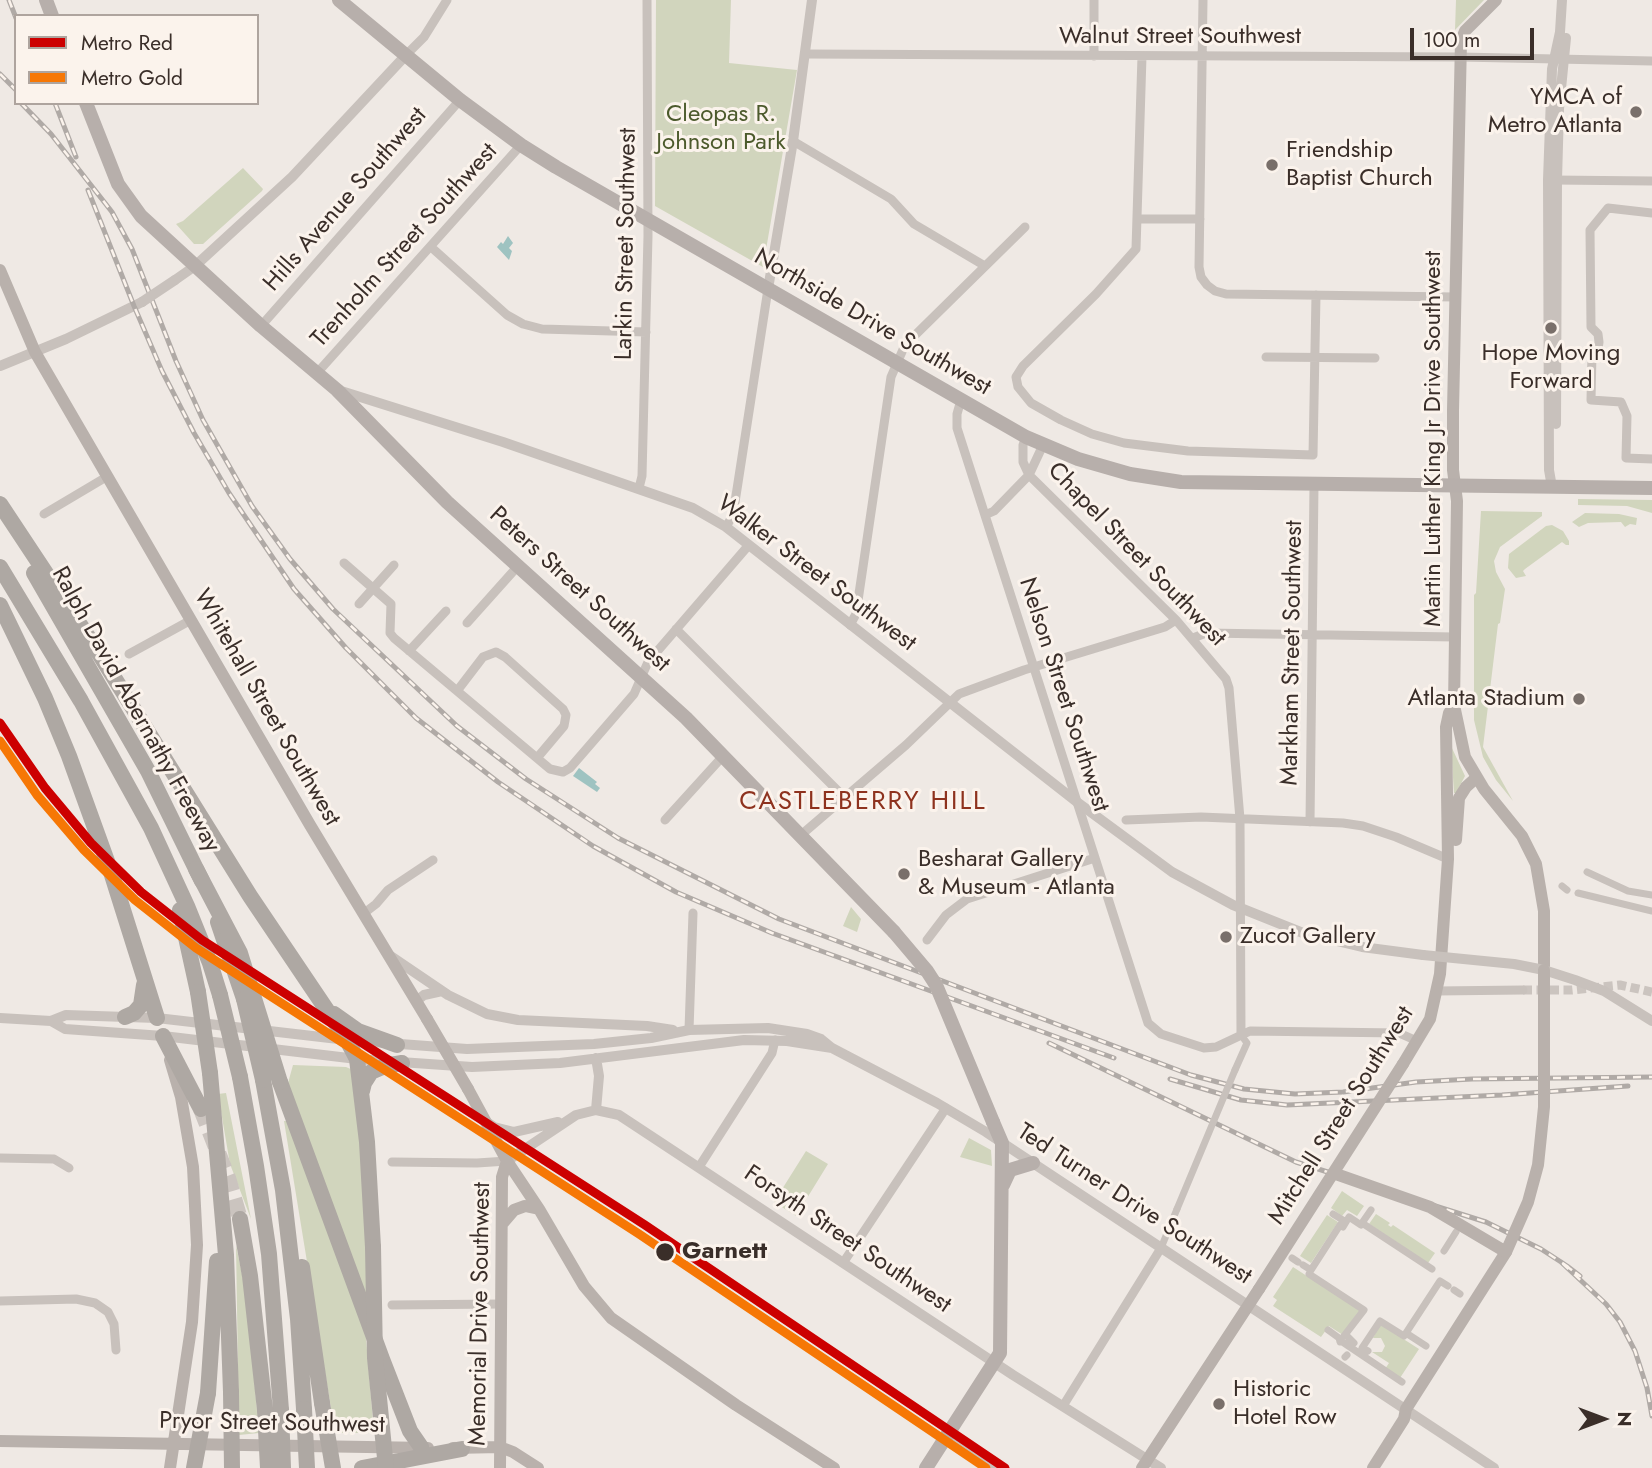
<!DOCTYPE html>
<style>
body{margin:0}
#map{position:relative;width:1652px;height:1468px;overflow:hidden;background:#efe9e4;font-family:Jost,sans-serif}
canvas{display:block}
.legend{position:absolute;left:14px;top:14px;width:245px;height:91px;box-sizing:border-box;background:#fbf3ec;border:2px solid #aea49e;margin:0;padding:9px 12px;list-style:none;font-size:21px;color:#3a2e29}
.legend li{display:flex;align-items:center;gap:14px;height:35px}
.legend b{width:35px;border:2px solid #aea49e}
.north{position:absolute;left:1568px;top:1384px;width:70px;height:70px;-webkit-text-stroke:5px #fbf3ec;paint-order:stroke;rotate:90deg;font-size:19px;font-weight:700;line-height:28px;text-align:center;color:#3a2e29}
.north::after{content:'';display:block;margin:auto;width:24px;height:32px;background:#3a2e29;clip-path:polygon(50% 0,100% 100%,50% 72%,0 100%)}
.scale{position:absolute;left:1410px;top:28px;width:124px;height:32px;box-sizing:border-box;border:4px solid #3a2e29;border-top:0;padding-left:9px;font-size:21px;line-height:24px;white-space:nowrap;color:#3a2e29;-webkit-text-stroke:5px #fbf3ec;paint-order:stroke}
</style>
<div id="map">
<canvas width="1652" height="1468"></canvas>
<ul class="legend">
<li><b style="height:9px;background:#c00"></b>Metro Red</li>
<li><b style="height:9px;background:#f67705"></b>Metro Gold</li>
</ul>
<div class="north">N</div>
<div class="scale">100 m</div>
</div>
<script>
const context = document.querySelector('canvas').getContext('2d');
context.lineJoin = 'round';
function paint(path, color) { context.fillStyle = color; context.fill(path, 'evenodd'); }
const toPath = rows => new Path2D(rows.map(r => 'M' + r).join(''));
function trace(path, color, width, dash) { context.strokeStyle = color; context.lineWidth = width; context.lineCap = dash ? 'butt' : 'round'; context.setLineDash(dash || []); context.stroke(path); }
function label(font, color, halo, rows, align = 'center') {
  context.font = font + ' Jost,sans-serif'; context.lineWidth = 6; context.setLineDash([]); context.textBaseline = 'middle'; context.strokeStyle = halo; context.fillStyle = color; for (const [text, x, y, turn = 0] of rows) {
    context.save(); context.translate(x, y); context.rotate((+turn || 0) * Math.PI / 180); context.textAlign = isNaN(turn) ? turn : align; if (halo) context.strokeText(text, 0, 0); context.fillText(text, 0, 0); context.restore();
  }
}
paint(toPath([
 [656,0,731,0,729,63,797,70,763,267,655,206],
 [1456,0,1484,0,1455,30],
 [243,168,263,189,262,191,203,244,194,244,176,224,183,221],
 [1578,499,1652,500,1652,513,1627,506,1578,505],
 [1481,511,1542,512,1542,516,1500,547,1494,561,1496,572,1505,589,1500,623,1498,624,1483,747,1513,801,1496,780,1483,757,1474,720,1474,595,1476,593],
 [1585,513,1619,514,1637,518,1636,525,1630,524,1625,527,1621,522,1588,523,1579,527,1572,522],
 [1552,525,1563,531,1569,541,1569,545,1566,545,1562,542,1525,569,1523,571,1526,576,1516,578,1508,568,1509,554,1546,526],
 [1451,746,1465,776,1456,793,1454,793],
 [851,907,861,919,857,932,843,926],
 [293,1065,346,1067,353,1070,366,1174,367,1308,288,1083],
 [226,1093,251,1219,230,1164,218,1094],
 [284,1121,288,1121,365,1326,374,1433,335,1433],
 [969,1138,991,1150,992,1166,960,1157],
 [806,1151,828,1164,796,1216,774,1202],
 [1342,1191,1364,1206,1357,1216,1347,1210,1342,1216,1331,1208],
 [1376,1214,1390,1223,1388,1225,1391,1227,1393,1225,1435,1253,1428,1263,1369,1224],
 [1327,1215,1338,1222,1311,1263,1300,1256],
 [236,1245,247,1299,259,1433,239,1435],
 [1293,1267,1361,1311,1343,1335,1329,1326,1321,1337,1273,1306,1277,1300,1273,1297],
 [1380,1324,1419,1349,1400,1378,1385,1369,1389,1363,1372,1352,1382,1352,1385,1346,1381,1338,1373,1338]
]), '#d1d5bd');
paint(toPath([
 [508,236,513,243,509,248,512,251,509,260,497,247,501,242,503,244],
 [579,768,597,782,595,784,600,788,597,792,573,776]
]), '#9ec3c1');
trace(toPath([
 [1523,990,1572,990,1620,985,1652,992]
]), '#cbc4bf', 9, [9, 4.5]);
trace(toPath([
 [201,1109,228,1178,240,1219]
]), '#cbc4bf', 16, [16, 8]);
trace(toPath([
 [1587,872,1628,891,1652,895],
 [1562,886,1567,890],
 [1578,893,1652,911],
 [1235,1070,1247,1043,1241,1035],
 [1371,1210,1362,1223,1432,1269],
 [1333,1214,1346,1222,1349,1217,1361,1225,1362,1223],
 [1161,1248,1177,1209],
 [1444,1251,1456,1232],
 [1292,1258,1298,1262],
 [1303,1265,1311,1270,1340,1225,1343,1227,1346,1222],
 [1311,1270,1309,1274,1364,1310,1344,1336],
 [1454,1290,1460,1294],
 [1328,1330,1339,1338,1340,1342],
 [1406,1333,1440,1281,1448,1286],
 [1346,1335,1354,1343],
 [1341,1341,1402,1382],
 [1368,1351,1362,1348,1380,1321,1404,1336,1406,1333,1426,1346],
 [1345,1357,1347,1355]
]), '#c8c1bc', 7);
trace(toPath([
 [1094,0,1094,56],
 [1203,0,1199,267,1201,277,1207,285,1215,291,1226,294,1455,297],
 [407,54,424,37,447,0],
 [805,54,1460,57,1652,61],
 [1142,56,1136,249,1096,294,1023,366,1016,377,1018,387,1031,403,1061,420,1092,434,1124,443,1188,451,1313,455,1316,295],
 [793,141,891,199,914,224,985,266],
 [1553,180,1652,181],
 [1652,213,1608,208,1590,230,1591,327,1598,334,1599,342,1598,349,1592,353,1591,400,1621,402,1627,416,1626,458,1652,459],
 [1138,219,1200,219],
 [431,247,507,315,523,324,542,329,646,332],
 [261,326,460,100],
 [1266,357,1375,358],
 [317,373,521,145],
 [961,400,957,414,957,428,1148,1023,1161,1034,1204,1048,1216,1047,1250,1031,1399,1033,1417,1041],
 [1026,437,1023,445,1023,462,1029,475,1176,620,1226,679,1229,688,1240,819,1241,1035],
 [639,488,642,476,648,236,647,0],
 [44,514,108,476],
 [985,515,994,511,1029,475,1043,445],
 [726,527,733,515,768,289],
 [344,563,391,604,390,633,394,638,550,769,563,772,570,768,634,694,648,662,748,546],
 [359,604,394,565],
 [467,623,518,566],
 [850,625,856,614,891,377,905,345,1025,227],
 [676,629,844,797],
 [1193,638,1206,633,1455,637],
 [409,651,446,611],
 [129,654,191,620],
 [457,691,483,657,496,652,505,657,563,709,566,715,564,726,537,758],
 [665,820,724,755],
 [1126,820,1201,817,1343,823,1363,826,1396,837,1448,859],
 [1310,822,1314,485],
 [801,835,906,745,959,694,1024,670,1165,627,1176,620],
 [363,914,376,904,388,890,433,860],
 [927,940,946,915,967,899,1095,858],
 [1437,991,1523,990],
 [689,1030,693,913],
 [0,1158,54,1159,69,1168],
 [392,1162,477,1163,507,1161],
 [699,1167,772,1053,775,1040],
 [843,1263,946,1108],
 [0,1301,76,1299,95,1303,108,1312,114,1324,116,1350],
 [392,1305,501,1304],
 [1063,1406,1161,1248]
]), '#c8c1bc', 9);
trace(toPath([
 [175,280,195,266,292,177,407,54],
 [768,289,793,141,812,0],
 [0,366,66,339,142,302],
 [338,390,503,442,693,508,726,527,1077,802,1172,872,1233,905,1303,933,1362,947,1423,955],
 [1556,424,1557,180,1559,109,1566,38],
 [1552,487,1549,470,1548,180,1552,69,1560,32,1562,0],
 [389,955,448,995,487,1014,518,1020,647,1026,673,1030],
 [416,1001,424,995,442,991],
 [0,1018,51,1021,66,1015,157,1018,347,1040,467,1049,594,1044,651,1038,689,1030,768,1028,807,1034,821,1039,832,1048,937,1103,986,1132,1494,1468],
 [51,1021,65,1029,163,1036,357,1059,472,1067,560,1063,744,1040,787,1041,832,1048],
 [596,1058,599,1076,596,1110],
 [485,1121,494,1127,514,1132,558,1122],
 [507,1161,576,1115,596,1110,619,1115,1013,1375,1161,1468],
 [948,1434,1000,1468]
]), '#c8c1bc', 10);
trace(toPath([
 [1496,0,1465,31,1461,41,1453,410,1453,470,1457,501,1454,705,1465,757,1484,789,1522,836,1536,864,1544,911,1544,970],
 [0,270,35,352,310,825,427,1019],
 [1456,840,1459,798,1466,787,1476,778],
 [1403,1064,1430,1019,1440,974,1448,859,1446,727,1449,713,1453,707],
 [468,1089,507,1161,539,1209,584,1286,611,1318,736,1405,834,1468],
 [502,1224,514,1210,525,1206,539,1209],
 [0,1441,428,1448],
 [453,1448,500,1447,513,1452,538,1468],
 [170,1468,192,1322,197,1245,193,1167,181,1097,170,1060],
 [500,1468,502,1177,507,1161],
 [1142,1468,1259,1289],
 [1373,1468,1404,1419,1406,1409,1506,1252]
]), '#b9b1ac', 12);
trace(toPath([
 [46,0,52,16],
 [339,0,460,100,521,145,556,167,1026,437,1078,459,1130,474,1181,482,1652,488],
 [86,103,118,184,141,216,261,326,337,390,447,502,686,718,894,932],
 [1003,1185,1010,1170,1033,1163],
 [926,1468,1000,1353,1002,1143,993,1122]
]), '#b7afab', 14);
trace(toPath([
 [0,504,100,655,250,896,347,1040,357,1059,367,1142,373,1247],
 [0,567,81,701,151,828,187,906,210,963,220,995],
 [34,573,148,771,202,881],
 [0,605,45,698,69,756,112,875,157,1018],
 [180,910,198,992],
 [218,922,244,999],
 [334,1014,358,1031,397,1045],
 [125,1017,134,1013,141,1005,144,985],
 [163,1036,201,1109],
 [210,1073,226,1255,231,1392],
 [240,1077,256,1166,269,1254,281,1410],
 [263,1080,283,1190,298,1319,304,1409],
 [280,1082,382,1359,410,1431,421,1447],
 [362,1091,364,1083,371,1072,385,1066,402,1063],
 [240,1219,250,1276,265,1410],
 [302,1267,322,1403],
 [208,1393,217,1261],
 [362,1468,462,1449]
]), '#aea8a3', 16);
const rail = toPath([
 [9,0,16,18],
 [0,74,16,90],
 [21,103,51,134,112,212,132,249,176,361,203,420,252,506,290,559,333,609,457,726,526,779,618,838,779,919,1191,1075,1244,1089,1295,1094,1343,1092,1416,1082,1472,1079,1652,1077],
 [55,103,76,157],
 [88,190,134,306,162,371,194,433,229,493,294,589,346,648,416,718,498,782,593,846,676,892,772,933,1114,1058],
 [1049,1043,1296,1162,1486,1222,1541,1249,1561,1262,1567,1266,1580,1276,1561,1262,1606,1304,1620,1322,1635,1351,1647,1388,1652,1416],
 [1170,1079,1241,1100,1287,1105,1502,1095,1628,1086]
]);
trace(rail, '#b0aaa6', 5);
trace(rail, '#fbf3ec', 2.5, [8]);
trace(toPath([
 [1177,1209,1235,1070]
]), '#c8c1bc', 7);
trace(toPath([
 [142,302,175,280],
 [1423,955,1514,964,1544,970,1575,980,1604,991,1652,1021]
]), '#c8c1bc', 10);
trace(toPath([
 [427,1019,468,1089],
 [1333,1173,1430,1207,1506,1252,1528,1202,1538,1165,1544,1107,1544,970],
 [1259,1289,1403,1064]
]), '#b9b1ac', 12);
trace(toPath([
 [894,932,927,971,936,985,993,1122]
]), '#b7afab', 14);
trace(toPath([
 [196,869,240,953,280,1082],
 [198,992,210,1073],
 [220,995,240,1077],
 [244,999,263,1080],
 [373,1247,375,1358,386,1468],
 [231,1392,232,1468],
 [322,1403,333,1468],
 [304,1409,307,1468],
 [265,1410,268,1468],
 [281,1410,283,1468],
 [194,1468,208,1393]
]), '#aea8a3', 16);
trace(toPath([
 [0,723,45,788,91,843,141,892,202,940,645,1225,1005,1468]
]), '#c00', 9);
trace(toPath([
 [0,741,37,795,84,850,135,900,196,948,639,1234,986,1468]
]), '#f67705', 9);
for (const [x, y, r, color] of [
 [1636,112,7,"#796f6a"],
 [1272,165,7,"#796f6a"],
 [1551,328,7,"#796f6a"],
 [1579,699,7,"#796f6a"],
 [904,874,7,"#796f6a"],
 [1226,937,7,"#796f6a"],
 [665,1252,10,"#3a2e29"],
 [1219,1404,7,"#796f6a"]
]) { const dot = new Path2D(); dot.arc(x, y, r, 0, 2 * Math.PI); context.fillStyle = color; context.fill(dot); trace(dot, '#fbf3ec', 2.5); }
label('24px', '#3a2e29', '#fbf3ec', [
 ["Walnut Street Southwest",1180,37],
 ["Hills Avenue Southwest",346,200,-49],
 ["Larkin Street Southwest",627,244,-89],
 ["Trenholm Street Southwest",405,246,-48],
 ["Northside Drive Southwest",872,323,30],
 ["Martin Luther King Jr Drive Southwest",1434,439,-90],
 ["Chapel Street Southwest",1136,555,46],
 ["Walker Street Southwest",816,574,37],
 ["Peters Street Southwest",579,590,42],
 ["Markham Street Southwest",1293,653,-89],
 ["Nelson Street Southwest",1063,695,72],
 ["Whitehall Street Southwest",266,708,60],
 ["Ralph David Abernathy Freeway",135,710,61],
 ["Mitchell Street Southwest",1342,1116,-58],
 ["Ted Turner Drive Southwest",1134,1205,33],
 ["Forsyth Street Southwest",847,1240,34],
 ["Memorial Drive Southwest",481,1314,-89],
 ["Pryor Street Southwest",272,1424,1]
]);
label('24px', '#3a2e29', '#fbf3ec', [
 ["YMCA of",1622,98,"right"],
 ["Metro Atlanta",1622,126,"right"],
 ["Friendship",1286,151],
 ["Baptist Church",1286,179],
 ["Hope Moving",1551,354,"center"],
 ["Forward",1551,382,"center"],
 ["Atlanta Stadium",1565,699,"right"],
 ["Besharat Gallery",918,860],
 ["& Museum - Atlanta",918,888],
 ["Zucot Gallery",1240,937],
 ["Historic",1233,1390],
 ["Hotel Row",1233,1418]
], 'left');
label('24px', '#4c5a2c', '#fbf3ec', [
 ["Cleopas R.",721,115],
 ["Johnson Park",721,143]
]);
label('bold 24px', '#3a2e29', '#fbf3ec', [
 ["Garnett",682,1252]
], 'left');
context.letterSpacing = '2px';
label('26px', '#8e321e', '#fbf3ec', [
 ["CASTLEBERRY HILL",863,803]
]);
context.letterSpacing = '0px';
</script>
